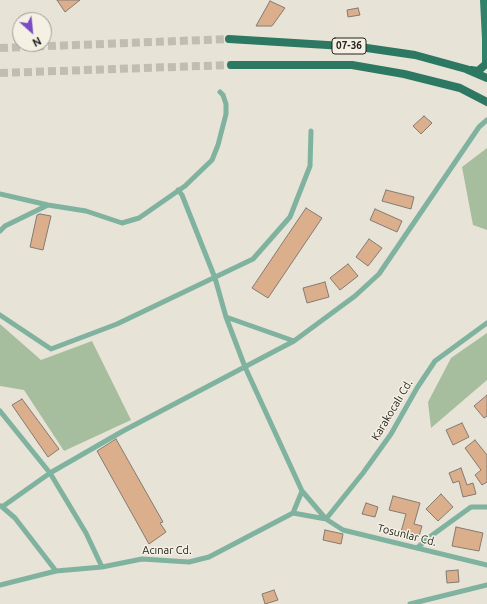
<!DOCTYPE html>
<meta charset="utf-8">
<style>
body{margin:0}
#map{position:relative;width:487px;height:604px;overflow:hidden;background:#e7e3d7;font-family:Ubuntu,sans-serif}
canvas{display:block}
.north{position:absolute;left:12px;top:12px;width:40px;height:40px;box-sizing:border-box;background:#f4f0e4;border:1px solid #a19e95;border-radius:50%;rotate:153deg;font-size:11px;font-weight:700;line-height:16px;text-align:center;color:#25231f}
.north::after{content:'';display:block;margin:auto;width:14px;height:18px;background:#794bc4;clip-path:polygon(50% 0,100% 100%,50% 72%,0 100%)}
</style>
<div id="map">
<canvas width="487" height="604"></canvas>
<div class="north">N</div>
</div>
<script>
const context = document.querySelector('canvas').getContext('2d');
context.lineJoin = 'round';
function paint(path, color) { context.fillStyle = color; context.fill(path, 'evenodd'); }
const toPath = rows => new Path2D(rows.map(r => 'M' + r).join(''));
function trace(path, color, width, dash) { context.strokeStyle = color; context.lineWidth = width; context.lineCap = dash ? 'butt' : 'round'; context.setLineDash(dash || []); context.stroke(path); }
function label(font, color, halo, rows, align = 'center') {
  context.font = font + ' Ubuntu,sans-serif'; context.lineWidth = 3; context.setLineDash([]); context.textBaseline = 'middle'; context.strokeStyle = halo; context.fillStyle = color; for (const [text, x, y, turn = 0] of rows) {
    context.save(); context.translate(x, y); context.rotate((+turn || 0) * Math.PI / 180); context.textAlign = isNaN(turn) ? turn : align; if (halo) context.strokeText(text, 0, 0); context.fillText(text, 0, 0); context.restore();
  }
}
paint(toPath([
 [487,148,487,230,473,225,462,167],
 [0,324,41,360,92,341,131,420,64,451,24,390,0,386],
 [487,333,487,380,431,428,428,402,451,358]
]), '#a6be9e');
const building = toPath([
 [57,0,80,0,65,12,57,0],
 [270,1,285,8,272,26,256,26,270,1],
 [358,8,360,15,348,17,347,10,358,8],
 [424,116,432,123,421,134,413,126,424,116],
 [386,190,414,197,411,209,382,201,386,190],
 [306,208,322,218,268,298,252,288,306,208],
 [375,209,402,221,397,232,370,220,375,209],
 [40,214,51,216,43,250,30,247,37,215,40,214],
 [369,239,382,248,368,266,356,257,369,239],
 [348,264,358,276,340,290,330,278,348,264],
 [325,282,329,297,307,303,303,288,325,282],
 [487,395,487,416,484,418,474,406,487,395],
 [22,399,59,449,48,457,12,405,22,399],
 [462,423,469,437,453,445,446,430,462,423],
 [116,439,163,522,160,523,166,532,149,544,97,451,116,439],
 [475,440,487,455,487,482,482,485,475,475,481,470,465,448,475,440],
 [461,468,467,485,473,483,476,494,463,497,459,481,453,483,449,473,461,468],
 [441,494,453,507,438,521,426,509,441,494],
 [393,496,420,503,414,524,422,526,419,536,401,532,406,514,389,510,393,496],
 [366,503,378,507,375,517,362,514,366,503],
 [456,527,483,533,479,551,452,546,456,527],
 [325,530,343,534,341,544,323,540,325,530],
 [458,570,459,582,447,583,446,571,458,570],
 [274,590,278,600,265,604,262,594,274,590]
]);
paint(building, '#dbaf8c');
trace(building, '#847a72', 1);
trace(toPath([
 [0,48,229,39],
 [0,73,231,65]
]), '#c0bdb2', 8, [8, 4]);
trace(toPath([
 [178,190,182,195,215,278,226,317,245,367,302,491],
 [0,194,48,205,86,211,122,223,139,218,185,186,212,160,218,145,226,114,226,104,223,95,220,92],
 [0,231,5,226,48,205],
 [0,315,51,349,117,324,253,259,290,217,310,166,311,131],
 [226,317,294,341],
 [0,411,50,473,86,533,102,567],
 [1,506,15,518,56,571],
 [2,507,50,473,123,431,294,341,355,296,379,274,479,127,487,120],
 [293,513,302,491,326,519,343,530,487,565],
 [326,519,363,473,391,434,417,388,435,361,487,323],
 [417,548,431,536,471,507,487,507],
 [0,585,56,571,102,567,142,559,189,562,209,557,293,513,326,519],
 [410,604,487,585]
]), '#80b2a0', 5);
trace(toPath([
 [484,0,486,39,486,64]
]), '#31826a', 8);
trace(toPath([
 [229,39,360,47,415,55,466,69,487,78],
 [231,65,352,65,404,74,460,88,487,102],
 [471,70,478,71,486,64]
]), '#2c7862', 8);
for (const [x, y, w] of [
 [349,46,34]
]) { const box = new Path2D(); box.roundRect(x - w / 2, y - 8, w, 16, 3); context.fillStyle = '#f4f0e4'; context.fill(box); trace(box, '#25231f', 1); }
label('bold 10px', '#25231f', null, [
 ["07-36",349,46]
]);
label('11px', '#25231f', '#f4f0e4', [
 ["Karakocalı Cd.",392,410,-59],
 ["Tosunlar Cd.",407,535,14],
 ["Acınar Cd.",167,550]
]);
</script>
